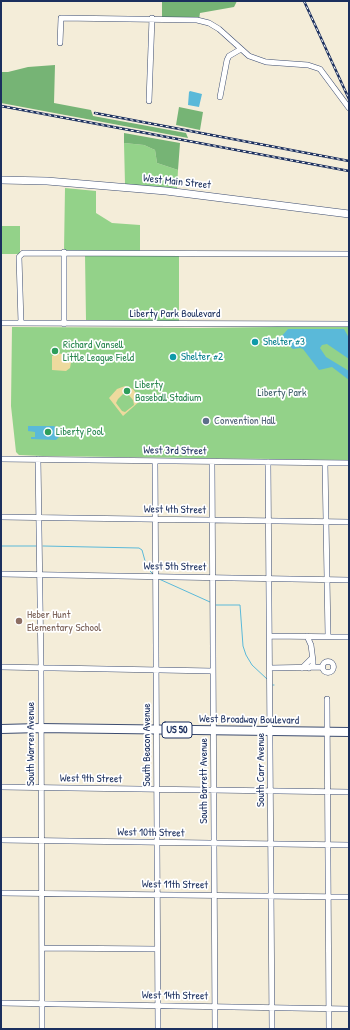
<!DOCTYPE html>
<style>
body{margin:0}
#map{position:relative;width:350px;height:1030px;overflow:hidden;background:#f4edd9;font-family:"Patrick Hand",sans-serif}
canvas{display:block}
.frame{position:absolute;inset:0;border:2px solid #1b2f5e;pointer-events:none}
</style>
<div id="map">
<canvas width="350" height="1030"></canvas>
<div class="frame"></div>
</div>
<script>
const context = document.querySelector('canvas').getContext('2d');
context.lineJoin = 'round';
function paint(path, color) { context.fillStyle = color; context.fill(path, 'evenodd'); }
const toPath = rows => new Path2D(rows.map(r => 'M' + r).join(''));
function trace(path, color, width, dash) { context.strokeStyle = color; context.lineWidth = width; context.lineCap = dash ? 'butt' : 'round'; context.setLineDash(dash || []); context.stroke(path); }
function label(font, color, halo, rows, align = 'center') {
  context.font = font + ' "Patrick Hand",sans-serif'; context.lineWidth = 3.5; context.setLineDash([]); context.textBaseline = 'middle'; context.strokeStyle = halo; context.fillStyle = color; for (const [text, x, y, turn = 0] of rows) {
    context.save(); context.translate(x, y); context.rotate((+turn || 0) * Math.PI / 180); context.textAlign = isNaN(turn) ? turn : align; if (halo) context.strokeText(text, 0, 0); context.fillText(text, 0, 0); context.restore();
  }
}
paint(toPath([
 [124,143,144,145,155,150,157,163,178,170,177,189,125,184],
 [65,188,96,191,96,213,112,223,140,225,140,252,64,251],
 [1,226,20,226,20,254,1,254],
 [85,255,179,256,179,322,86,320],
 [282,325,349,325,349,460,43,456,19,455,16,452,11,406,12,327,198,328,271,327]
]), '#93d289');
paint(toPath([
 [162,1,237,1,234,7,200,13,199,19,162,17],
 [55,65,54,103,91,110,93,116,186,133,188,138,1,103,1,72,8,72,28,67],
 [179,107,203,112,200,130,176,125],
 [124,133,180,143,178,170,157,163,155,150,144,145,124,143]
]), '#76b475');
paint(toPath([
 [58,353,72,357,70,368,66,371,52,370,52,356],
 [125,386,133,389,141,400,123,416,109,398,117,389],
 [124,393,127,393,133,400,134,405,125,412,122,411,116,403,118,399]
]), '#eeda9e');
paint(toPath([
 [190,91,202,94,199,107,188,105,189,92],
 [288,329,344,329,349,338,349,359,327,344,322,345,320,348,326,357,349,371,349,380,332,367,319,370,303,349,300,348,293,349,280,338],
 [28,426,54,426,60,431,60,436,56,440,31,439,31,437,35,437,35,432,28,431]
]), '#5ab9d9');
trace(toPath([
 [1,546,36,546],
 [43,546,139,548,142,550,147,568,153,574],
 [159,579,210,602],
 [216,605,240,605,243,646,246,655,252,665,267,679],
 [273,685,274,685]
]), '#5ab9d9', 1);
const minor = toPath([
 [60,43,61,18,197,20,209,23,219,29,249,56,266,62,308,65,320,69,349,108],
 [220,97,227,60,229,56,241,49],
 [149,101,152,18],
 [64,252,64,324],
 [1,323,349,324],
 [21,323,19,257,23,253,349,254],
 [1,459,349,463],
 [38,459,41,668,42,1029],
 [155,461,158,1029],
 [212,462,215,1029],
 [268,462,272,1029],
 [325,463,328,636],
 [1,517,349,522],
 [1,574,349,580],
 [270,636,349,637],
 [307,636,311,645,313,661,313,665,309,668],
 '322.5 667a5.5 5.5 0 1 1 11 0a5.5 5.5 0 1 1-11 0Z',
 [1,667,213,671],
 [270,668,323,667],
 [302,668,312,658],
 [327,699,329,1029],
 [1,787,349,792],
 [1,840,349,845],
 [1,893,349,897],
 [42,948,157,949],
 [1,1003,349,1009]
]);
const major = toPath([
 [1,180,47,181,166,191,349,214]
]);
const highway = toPath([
 [1,729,40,728,349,732]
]);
trace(minor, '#3c4c70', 6);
trace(major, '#3c4c70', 8);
trace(highway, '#3c4c70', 10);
trace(minor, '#fff', 5);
trace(major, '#fff', 7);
trace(highway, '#fff', 8);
const rail = toPath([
 [304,1,349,99],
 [1,106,349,171],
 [95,113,349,161]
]);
trace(rail, '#1b2f5e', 2.5);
trace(rail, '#fff', 1, [3]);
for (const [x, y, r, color] of [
 [255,342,4,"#0f9aa8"],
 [55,351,4,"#2e9e5b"],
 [173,357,4,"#0f9aa8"],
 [127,391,4,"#2e9e5b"],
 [206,421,4,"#5c6f8a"],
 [48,432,4,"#2e9e5b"],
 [19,621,4,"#8d6e63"]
]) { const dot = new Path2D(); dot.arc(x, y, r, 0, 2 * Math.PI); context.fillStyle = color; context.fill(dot); trace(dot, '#fff', 1.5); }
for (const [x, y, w] of [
 [177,730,30]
]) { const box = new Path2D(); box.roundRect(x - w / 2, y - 8, w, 16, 3); context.fillStyle = '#fff'; context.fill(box); trace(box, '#1b2f5e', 1); }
label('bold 10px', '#1b2f5e', null, [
 ["US 50",177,730]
]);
label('11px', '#1b2f5e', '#fff', [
 ["West Main Street",177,182,6],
 ["Liberty Park Boulevard",175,314],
 ["West 3rd Street",175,451,1],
 ["West 4th Street",175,510,1],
 ["West 5th Street",175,567,1],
 ["West Broadway Boulevard",249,720,1],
 ["South Warren Avenue",31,744,-90],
 ["South Beacon Avenue",147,745,-90],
 ["South Carr Avenue",261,770,-90],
 ["West 9th Street",91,779,1],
 ["South Barrett Avenue",204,781,-90],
 ["West 10th Street",151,833,1],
 ["West 11th Street",175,885,1],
 ["West 14th Street",175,996,1]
]);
label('11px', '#0d838f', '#fff', [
 ["Shelter #3",263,342],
 ["Shelter #2",181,357]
], 'left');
label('11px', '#27864d', '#fff', [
 ["Richard Vansell",63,345],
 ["Little League Field",63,358],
 ["Liberty",135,385],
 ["Baseball Stadium",135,398],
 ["Liberty Pool",56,432]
], 'left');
label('11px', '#3f606b', '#fff', [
 ["Liberty Park",282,393]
]);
label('11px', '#4e5e75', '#fff', [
 ["Convention Hall",214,421]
], 'left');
label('11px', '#785e54', '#fff', [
 ["Heber Hunt",27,615],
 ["Elementary School",27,628]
], 'left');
</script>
